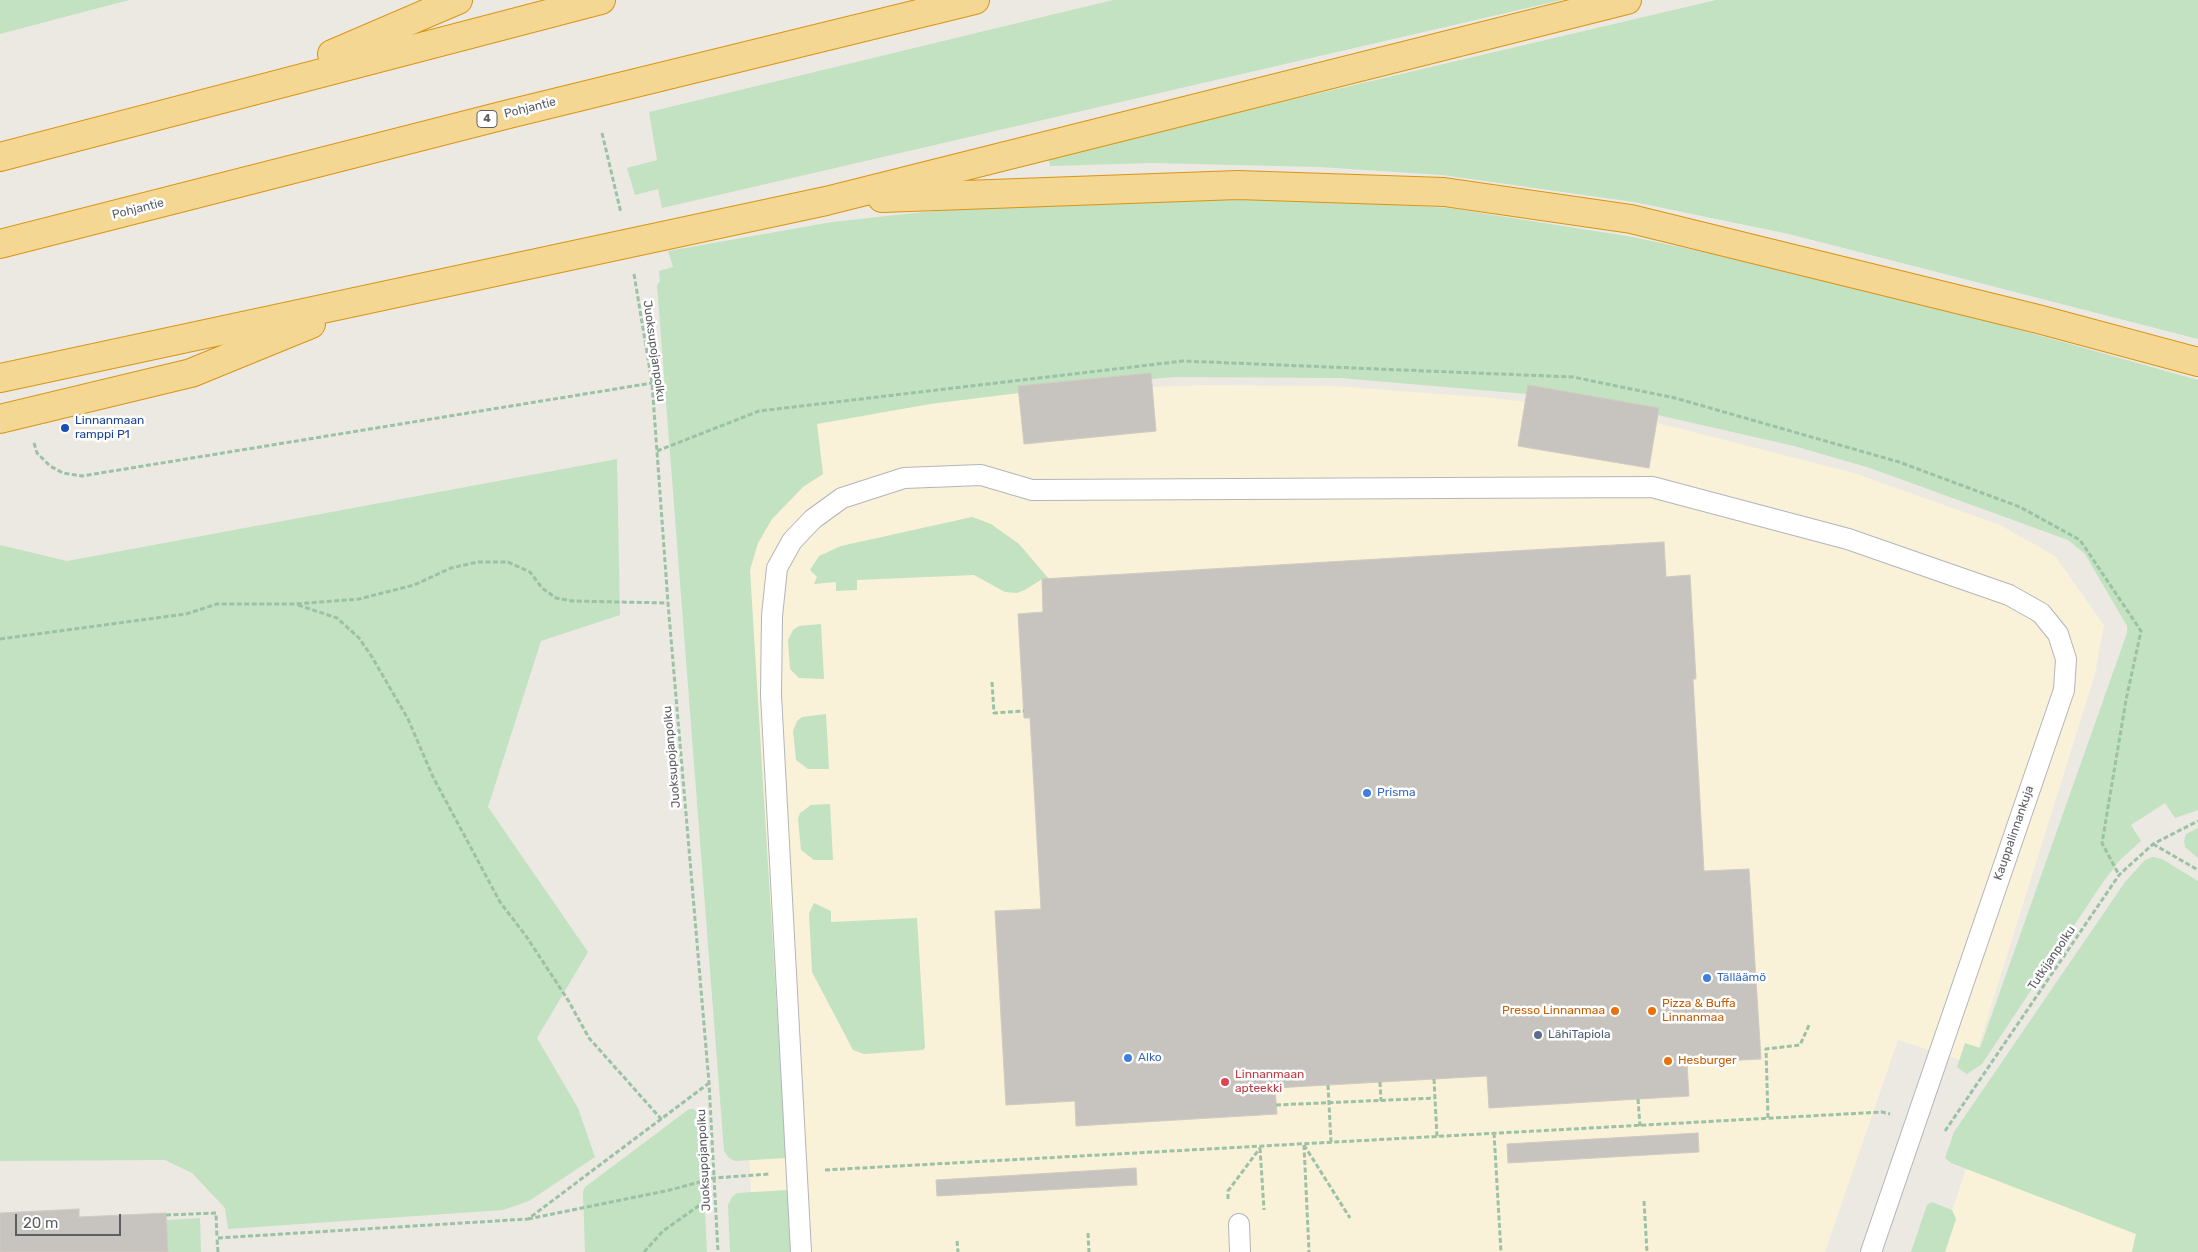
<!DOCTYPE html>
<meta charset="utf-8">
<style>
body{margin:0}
#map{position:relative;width:2198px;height:1252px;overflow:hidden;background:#ece9e2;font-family:Rubik,sans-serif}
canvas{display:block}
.scale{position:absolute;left:15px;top:1214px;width:106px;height:22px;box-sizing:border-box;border:2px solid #5b5e62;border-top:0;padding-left:6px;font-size:15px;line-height:18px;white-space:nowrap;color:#5b5e62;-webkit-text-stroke:4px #fff;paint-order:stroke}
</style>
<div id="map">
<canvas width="2198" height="1252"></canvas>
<div class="scale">20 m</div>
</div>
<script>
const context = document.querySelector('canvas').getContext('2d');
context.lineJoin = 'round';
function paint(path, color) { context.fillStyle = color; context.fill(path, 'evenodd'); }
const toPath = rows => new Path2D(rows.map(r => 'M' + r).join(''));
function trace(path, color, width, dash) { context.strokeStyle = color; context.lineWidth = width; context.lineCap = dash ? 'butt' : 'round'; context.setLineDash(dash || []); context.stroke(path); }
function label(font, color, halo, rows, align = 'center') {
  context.font = font + ' Rubik,sans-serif'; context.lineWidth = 5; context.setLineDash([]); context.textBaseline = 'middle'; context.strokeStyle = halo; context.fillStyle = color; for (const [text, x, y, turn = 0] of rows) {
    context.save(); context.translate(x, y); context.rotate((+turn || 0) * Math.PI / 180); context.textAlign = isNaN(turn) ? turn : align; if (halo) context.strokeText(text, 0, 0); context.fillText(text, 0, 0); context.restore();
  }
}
paint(toPath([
 [1203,385,1334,386,1492,398,1615,412,1854,473,2000,525,2055,556,2104,625,2095,674,1973,1064,1898,1040,1825,1252,754,1252,713,441,983,393],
 [1966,1169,2171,1244,2168,1252,1938,1252]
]), '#faf1d9');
paint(toPath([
 [0,0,129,0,0,34],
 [1113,0,1562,0,662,208,658,189,635,195,627,168,657,160,649,112],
 [1716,0,2198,0,2198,339,1789,234,1634,202,1442,175,1319,167,1154,163,1050,166,1048,157],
 [1244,196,1449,208,1633,237,1870,288,2198,380,2198,810,2175,818,2165,803,2131,825,2141,841,2120,860,2103,882,1982,1064,1967,1074,1957,1067,1965,1043,1980,1048,2127,633,2127,626,2085,554,2068,540,1870,468,1794,446,1658,415,1659,408,1529,386,1527,394,1340,378,1176,377,1152,379,1151,373,1019,386,1019,393,930,404,817,424,823,474,803,487,772,519,758,543,750,570,786,1158,735,1161,729,1158,724,1151,657,285,660,281,659,271,673,267,668,251,832,222,924,212,1053,202],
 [617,459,620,615,541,641,488,807,588,952,537,1038,578,1108,595,1157,529,1201,503,1210,228,1229,225,1208,192,1173,165,1160,0,1161,0,545,67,561],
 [972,517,991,524,1019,544,1049,579,1042,579,1025,590,1017,593,1005,592,974,575,857,580,857,590,836,591,836,582,814,584,817,577,810,570,819,556,841,546],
 [821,624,824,679,799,678,790,669,788,640,793,630,799,626],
 [826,714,829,769,808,769,796,760,793,731,797,721,802,717],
 [830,804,833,860,814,860,801,850,798,819,800,813,811,805],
 [2198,828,2198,858,2185,847,2184,841,2186,834],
 [2153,857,2162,859,2198,881,2198,1252,2132,1252,2136,1234,1951,1163,1945,1158,1954,1132,2125,882,2145,860],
 [814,903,831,911,831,922,917,918,925,1048,923,1050,864,1054,853,1050,812,972,809,913],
 [689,1109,694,1109,700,1116,707,1252,585,1252,583,1192,585,1187],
 [787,1190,791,1252,730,1252,728,1205,732,1197,737,1193],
 [1932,1202,1952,1210,1956,1219,1945,1252,1911,1252,1927,1205],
 [200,1218,201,1252,168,1252,166,1220]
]), '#c2e2c1');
const building = toPath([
 [1151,373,1156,431,1024,444,1018,386,1151,373],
 [1528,385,1659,408,1649,468,1518,446,1528,385],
 [1664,542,1666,577,1690,575,1696,679,1693,679,1704,871,1749,869,1761,1059,1687,1063,1689,1096,1489,1108,1487,1076,1275,1088,1277,1114,1076,1126,1075,1101,1006,1105,995,911,1041,909,1030,718,1024,718,1018,614,1043,612,1042,579,1664,542],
 [1698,1133,1699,1152,1508,1163,1507,1144,1698,1133],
 [1136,1168,1137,1185,937,1196,936,1180,1136,1168],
 [79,1209,79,1217,166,1213,168,1252,0,1252,0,1213,79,1209]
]);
paint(building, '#c7c4c0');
trace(building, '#d0cbc1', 1);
const lane = toPath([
 [1239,1224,1240,1252],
 [801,1252,771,695,772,616,777,568,792,541,813,519,842,498,904,478,981,475,1032,490,1652,487,1848,539,2009,595,2041,613,2058,634,2066,659,2064,690,1871,1252]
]);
const highway = toPath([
 [332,54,458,0],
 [0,157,601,0],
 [882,198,1238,185,1444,192,1631,219,2038,319,2198,362],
 [0,244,509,114,975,0],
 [0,378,826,201,1627,0],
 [0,419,191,373,311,324]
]);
trace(lane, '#b3b5b8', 22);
trace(highway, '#da9414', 30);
trace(toPath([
 [602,133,621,213],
 [634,274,652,383,668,603,709,1083,718,1252],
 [34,443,37,453,50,466,63,473,82,476,652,383],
 [657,451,759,411,1183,361,1573,377,1675,398,1899,462,2020,507,2080,540,2141,631,2126,700,2102,843,2119,875],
 [298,605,337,618,359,638,372,657,408,719,433,777,500,902,526,936,568,1000,589,1038,662,1120],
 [0,639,186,614,217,604,295,604,359,599,414,585,451,568,478,562,508,562,530,572,542,588,556,598,572,601,668,603],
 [992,682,994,713,1024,711],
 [2153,844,2198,870],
 [1434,1079,1437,1137],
 [1380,1082,1381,1101],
 [1328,1085,1331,1142],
 [1638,1099,1640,1126],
 [1276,1105,1435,1098],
 [1768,1118,1766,1049,1800,1045,1810,1023],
 [1945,1131,2119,875,2153,844,2198,821],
 [1494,1133,1501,1252],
 [1304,1145,1309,1252],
 [1304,1145,1350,1218],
 [1260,1148,1264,1210],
 [825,1170,1882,1112,1890,1114],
 [1228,1199,1228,1191,1260,1148],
 [1644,1201,1647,1252],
 [166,1215,216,1213,217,1238],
 [528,1219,670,1190,714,1178,769,1174],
 [1088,1233,1089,1252],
 [957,1241,958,1252],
 [218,1252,217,1238,528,1219,709,1083],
 [644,1252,663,1231,714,1195]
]), '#9bc2a4', 3, [5, 2.5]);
trace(lane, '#fff', 20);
trace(highway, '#f3d792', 28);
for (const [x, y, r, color] of [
 [65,428,5,"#1a4fb4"],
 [1367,793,5,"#3f7fe0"],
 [1707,978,5,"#3f7fe0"],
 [1615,1011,5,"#e8710a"],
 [1652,1011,5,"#e8710a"],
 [1538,1035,5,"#5c6f8a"],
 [1128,1058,5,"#3f7fe0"],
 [1668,1061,5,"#e8710a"],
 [1225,1082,5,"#e0444e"]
]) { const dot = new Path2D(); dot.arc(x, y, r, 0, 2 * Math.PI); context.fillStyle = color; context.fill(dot); trace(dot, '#fff', 2); }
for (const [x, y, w] of [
 [487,119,20]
]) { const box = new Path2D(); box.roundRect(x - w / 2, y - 8.5, w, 17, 4); context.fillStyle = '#fff'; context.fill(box); trace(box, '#5b5e62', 1); }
label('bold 11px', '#5b5e62', null, [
 ["4",487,119]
]);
label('12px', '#5b5e62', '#fff', [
 ["Pohjantie",530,108,-14],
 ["Pohjantie",138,209,-14],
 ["Juoksupojanpolku",654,351,82],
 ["Juoksupojanpolku",672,757,-95],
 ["Kauppalinnankuja",2014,833,-71],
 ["Tutkijanpolku",2052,958,-56],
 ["Juoksupojanpolku",704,1160,-93]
]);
label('12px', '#164399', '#fff', [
 ["Linnanmaan",75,421],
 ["ramppi P1",75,435]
], 'left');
label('12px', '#366cbe', '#fff', [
 ["Prisma",1377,793],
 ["Tälläämö",1717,978],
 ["Alko",1138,1058]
], 'left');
label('12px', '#c56008', '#fff', [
 ["Pizza & Buffa",1662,1004],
 ["Linnanmaa",1662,1018],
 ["Presso Linnanmaa",1605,1011,"right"],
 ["Hesburger",1678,1061]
], 'left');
label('12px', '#4e5e75', '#fff', [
 ["LähiTapiola",1548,1035]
], 'left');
label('12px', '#be3a42', '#fff', [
 ["Linnanmaan",1235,1075],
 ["apteekki",1235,1089]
], 'left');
</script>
